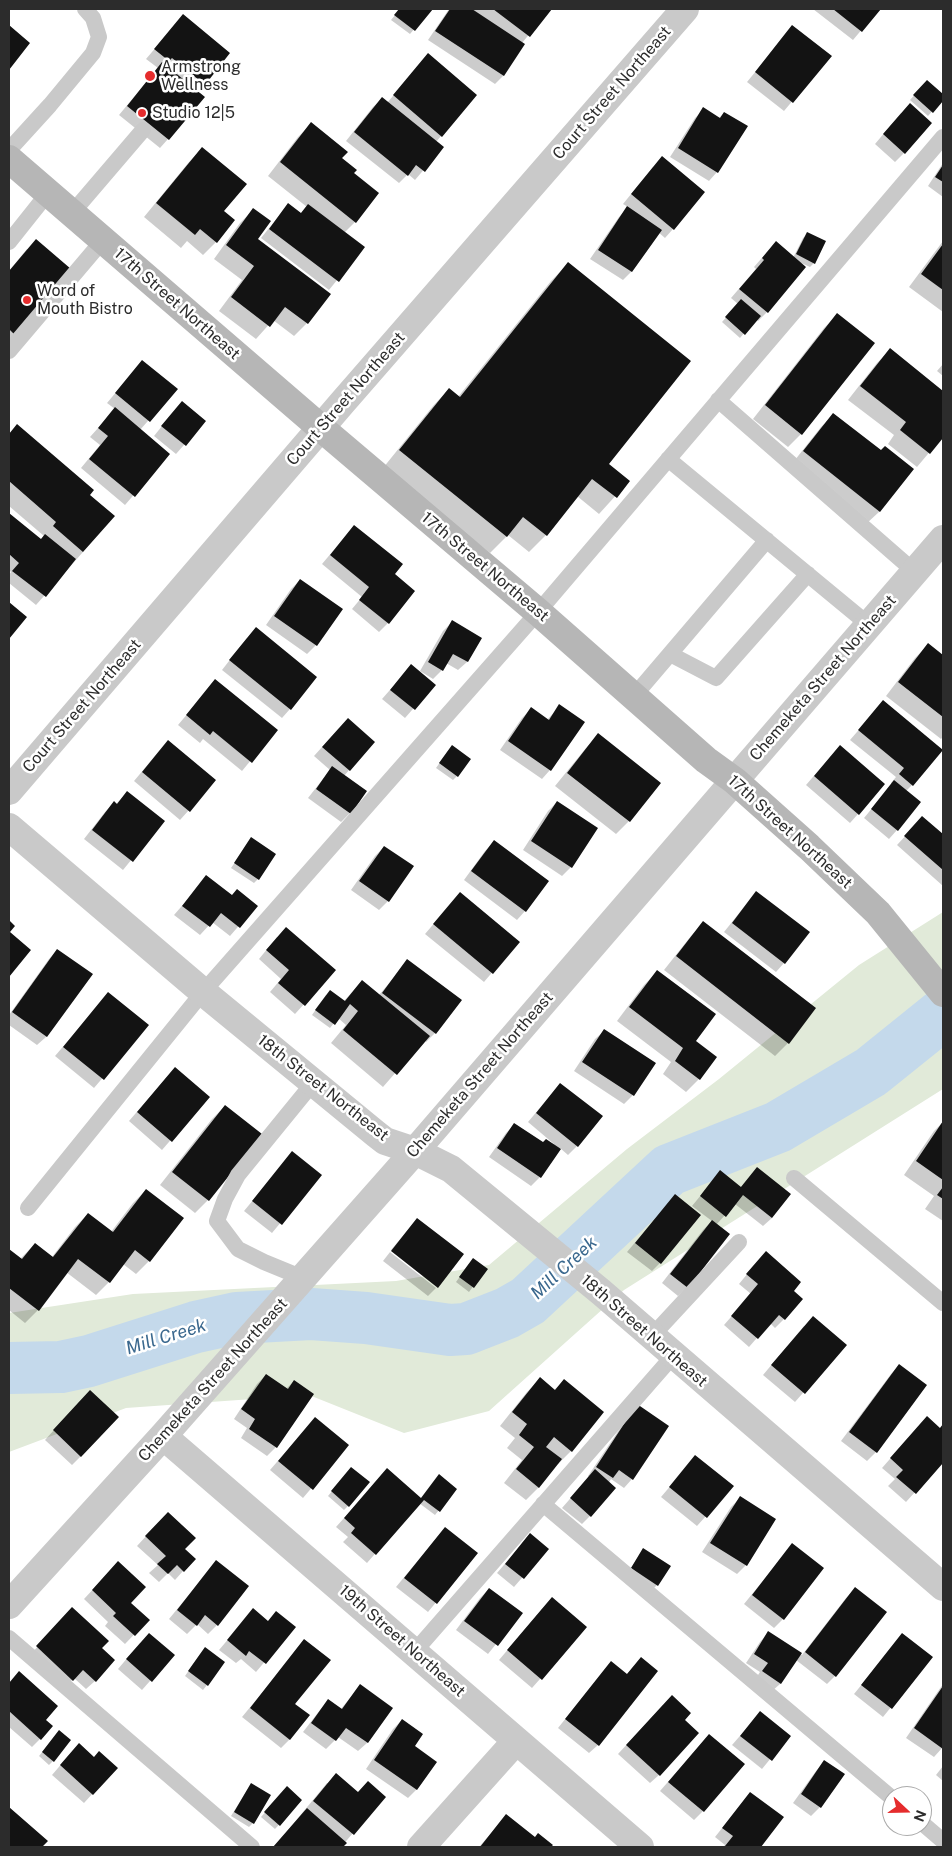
<!DOCTYPE html>
<style>
body{margin:0}
#map{position:relative;width:952px;height:1856px;overflow:hidden;background:#fff;font-family:"Public Sans",sans-serif}
canvas{display:block}
.frame{position:absolute;inset:0;border:10px solid #2c2c2c;pointer-events:none}
.north{position:absolute;left:882px;top:1786px;width:50px;height:50px;box-sizing:border-box;background:#fff;border:1px solid #ababab;border-radius:50%;rotate:111deg;font-size:14px;font-weight:700;line-height:20px;text-align:center;color:#2c2c2c}
.north::after{content:'';display:block;margin:auto;width:18px;height:22px;background:#e52c2d;clip-path:polygon(50% 0,100% 100%,50% 72%,0 100%)}
</style>
<div id="map">
<canvas width="952" height="1856"></canvas>
<div class="frame"></div>
<div class="north">N</div>
</div>
<script>
const context = document.querySelector('canvas').getContext('2d');
context.lineJoin = 'round';
function paint(path, color) { context.fillStyle = color; context.fill(path, 'evenodd'); }
const toPath = rows => new Path2D(rows.map(r => 'M' + r).join(''));
function trace(path, color, width, dash) { context.strokeStyle = color; context.lineWidth = width; context.lineCap = dash ? 'butt' : 'round'; context.setLineDash(dash || []); context.stroke(path); }
function label(font, color, halo, rows, align = 'center') {
  context.font = font + ' "Public Sans",sans-serif'; context.lineWidth = 5; context.setLineDash([]); context.textBaseline = 'middle'; context.strokeStyle = halo; context.fillStyle = color; for (const [text, x, y, turn = 0] of rows) {
    context.save(); context.translate(x, y); context.rotate((+turn || 0) * Math.PI / 180); context.textAlign = isNaN(turn) ? turn : align; if (halo) context.strokeText(text, 0, 0); context.fillText(text, 0, 0); context.restore();
  }
}
paint(toPath([
 [943,912,943,1089,624,1290,489,1411,404,1433,309,1395,126,1408,9,1452,9,1313,133,1294,396,1281,489,1265,627,1149,719,1079,859,965]
]), '#e1ead9');
paint(toPath([
 [400,9,431,9,410,34,391,20],
 [449,9,550,9,522,43,524,44,503,76,495,84,428,40],
 [813,9,879,9,853,40],
 [175,25,228,53,196,91,168,139,160,148,119,115,158,68,146,59],
 [792,27,830,56,784,111,747,82],
 [420,64,441,136,436,142,443,147,415,180,408,174,399,183,346,141,373,107,382,99,387,103],
 [927,81,943,96,943,99,928,116,910,100],
 [704,109,719,118,724,113,717,172,709,181,670,157,695,118],
 [901,113,904,153,895,162,875,144],
 [311,124,353,174,355,222,344,233,363,248,329,290,261,238,288,205,300,214,307,207,268,176,298,137],
 [202,149,222,212,216,242,203,255,187,241,181,248,144,217,189,162],
 [943,163,943,197,928,186],
 [653,167,673,229,665,238,658,232,631,272,623,280,590,259,619,217,628,207,623,204],
 [253,210,256,239,307,323,294,336,273,320,256,339,219,311,242,280,214,259,240,223],
 [808,234,814,263,810,267,799,262,767,312,758,321,756,319,740,338,722,322,738,304,731,298,756,269,754,267,767,252,793,258,803,238],
 [943,241,943,312,909,287],
 [27,249,69,269,9,340,9,271],
 [568,264,607,465,628,482,599,514,577,496,546,535,529,552,508,535,490,553,383,468,433,406,449,389,458,397,551,281],
 [837,315,801,434,788,447,753,419,824,328],
 [890,350,943,392,943,436,917,467,888,444,894,435,848,400,877,363],
 [142,361,176,389,140,430,169,454,125,505,81,468,100,445,90,437,115,409,107,403],
 [943,364,943,376,937,371],
 [174,411,205,421,176,454,154,436],
 [834,414,881,452,912,469,879,512,866,524,791,465,821,427],
 [17,425,88,495,83,552,36,605,9,583,9,575,11,572,9,570,9,515,41,540,44,536,9,506,9,434],
 [354,526,393,574,388,623,379,632,352,609,362,597,322,564],
 [300,580,341,609,316,645,307,654,266,625,291,589],
 [452,622,480,639,467,662,458,670,446,663,442,670,433,679,420,671,443,631],
 [247,638,290,709,282,718,222,670],
 [928,645,943,656,943,737,941,739,886,696,915,658],
 [411,666,434,685,405,718,382,699],
 [215,681,276,730,242,771,203,739,200,743,178,725],
 [883,702,912,785,906,791,897,830,889,839,864,818,892,784,891,783,896,777,850,740],
 [560,706,550,770,542,779,500,750,522,718,531,709,547,720],
 [339,728,373,742,344,776,350,813,341,822,308,798,330,770,314,756],
 [599,735,659,783,629,821,616,834,555,786,586,748],
 [160,750,215,781,180,820,134,781],
 [448,751,457,776,453,780,436,768],
 [831,756,858,814,850,823,806,785],
 [127,793,163,821,123,870,84,839,105,812,114,803,116,804],
 [557,802,571,867,562,876,523,850,548,811],
 [922,818,943,836,943,886,897,845],
 [251,839,258,879,254,883,231,868],
 [494,842,525,911,517,920,464,880,485,851],
 [384,847,412,867,388,901,379,910,351,890,375,856],
 [207,877,232,897,256,906,230,936,212,922,200,935,174,915],
 [756,892,784,963,776,972,724,932],
 [460,893,518,942,484,982,425,934],
 [704,923,788,1043,775,1056,664,970,691,936],
 [277,937,334,971,295,1014,270,992,281,979,259,959],
 [57,950,91,974,46,1037,37,1045,9,1025,9,1015,49,959],
 [408,961,435,1033,426,1042,424,1040,383,1087,331,1043,346,1025,338,1018,330,1028,312,1015,326,995,344,1001,362,981,379,995],
 [657,972,694,1041,699,1079,686,1092,663,1074,671,1062,617,1021,644,985],
 [108,994,147,1026,94,1088,55,1056],
 [604,1031,654,1063,633,1095,624,1104,574,1071,595,1039],
 [167,1077,208,1097,162,1150,129,1121],
 [560,1084,577,1146,568,1155,560,1148,540,1177,531,1186,489,1157,506,1133,515,1124,542,1143,553,1145,554,1144,528,1122],
 [225,1106,260,1134,208,1200,195,1213,160,1185,212,1119],
 [943,1122,943,1221,925,1209,934,1196,904,1175,934,1131],
 [292,1153,320,1175,272,1233,244,1211],
 [757,1168,772,1218,763,1226,735,1204,716,1225,687,1288,678,1296,662,1283,703,1230,712,1221,692,1206,720,1172,740,1188],
 [146,1190,149,1261,136,1274,123,1264,109,1282,96,1295,66,1272,38,1310,25,1323,9,1310,10,1251,20,1259,35,1244,52,1257,75,1227,88,1214,111,1232,133,1203],
 [675,1195,660,1263,652,1271,627,1252],
 [417,1219,438,1286,391,1250],
 [390,1252,436,1288,428,1296,383,1261],
 [757,1262,792,1291,784,1319,775,1328,770,1323,749,1347,724,1325,751,1294,739,1284],
 [469,1264,486,1269,469,1292,456,1282],
 [804,1326,845,1345,795,1402,763,1375],
 [899,1365,926,1385,876,1452,867,1461,841,1441,891,1374],
 [266,1375,286,1389,294,1381,312,1394,276,1447,267,1456,241,1438,247,1428,234,1419,257,1384],
 [540,1379,554,1390,564,1381,571,1451,558,1464,557,1463,539,1487,526,1500,504,1483,522,1460,507,1448,515,1438,500,1426,527,1392],
 [81,1400,81,1456,72,1465,45,1440],
 [629,1415,632,1479,624,1488,611,1479,590,1516,582,1524,562,1508,589,1477,588,1476],
 [315,1418,348,1445,303,1498,270,1470],
 [943,1425,943,1461,906,1502,888,1486,895,1479,882,1468,918,1427,939,1429],
 [695,1457,732,1487,697,1526,661,1497],
 [387,1470,420,1499,456,1489,435,1515,419,1503,367,1563,343,1542,348,1537,336,1527],
 [347,1473,348,1506,344,1510,328,1496],
 [740,1498,746,1565,737,1574,702,1552,731,1507],
 [159,1522,183,1549,183,1571,175,1580,168,1573,159,1582,149,1573,158,1565,137,1546],
 [445,1528,476,1554,428,1612,396,1587],
 [522,1544,547,1549,514,1587,497,1573],
 [792,1545,783,1619,774,1628,744,1604],
 [643,1550,657,1585,653,1589,628,1572],
 [216,1562,217,1625,208,1634,197,1624,187,1634,169,1619],
 [110,1571,130,1603,148,1620,125,1644,105,1626,108,1622,84,1599],
 [489,1589,521,1613,488,1654,456,1630,480,1598],
 [855,1589,835,1676,827,1684,796,1660,780,1684,771,1692,754,1681,760,1672,746,1663,760,1642,768,1633,802,1655,846,1598],
 [544,1607,586,1627,532,1688,499,1660],
 [253,1610,267,1622,294,1627,256,1672,241,1659,236,1663,219,1650],
 [64,1618,100,1648,95,1681,86,1689,74,1678,64,1688,29,1656],
 [902,1635,931,1658,883,1717,854,1694],
 [305,1641,290,1739,281,1748,242,1717],
 [140,1643,173,1655,142,1690,118,1669],
 [201,1653,207,1685,203,1690,185,1676],
 [641,1659,598,1745,589,1753,558,1728,603,1672,626,1675],
 [19,1673,44,1720,40,1739,32,1747,9,1727,9,1684],
 [943,1684,943,1747,934,1757,906,1738],
 [360,1686,391,1708,367,1743,358,1751,338,1737,326,1749,303,1732,320,1710,328,1701,340,1710],
 [663,1705,659,1775,650,1783,618,1754],
 [760,1713,789,1736,762,1769,732,1745],
 [402,1720,413,1746,435,1762,416,1790,408,1798,366,1769,393,1729],
 [709,1735,703,1811,694,1820,660,1791],
 [55,1736,53,1761,49,1765,39,1756],
 [70,1754,93,1758,116,1768,84,1803,52,1775],
 [824,1762,820,1807,811,1816,793,1803,816,1771],
 [943,1766,943,1781,936,1775],
 [327,1783,358,1793,384,1797,341,1847,274,1847],
 [251,1784,253,1823,249,1827,231,1816],
 [283,1792,301,1801,275,1829,261,1817],
 [750,1793,782,1818,759,1847,723,1847,725,1845,715,1837],
 [9,1809,46,1841,41,1847,9,1847],
 [506,1816,535,1838,551,1845,550,1847,479,1847]
]), '#0003');
trace(toPath([
 [9,1368,61,1367,89,1361,196,1327,237,1318,311,1314,366,1318,450,1330,466,1329,507,1313,528,1301,669,1170,778,1127,871,1072,943,1014]
]), '#c4d9eb', 52);
paint(toPath([
 [399,9,433,9,415,31,394,15],
 [450,9,472,9,525,44,504,76,435,31],
 [493,9,552,9,530,37],
 [833,9,881,9,862,32],
 [183,14,230,53,205,85,172,58,169,61,154,49],
 [9,25,30,43,9,70],
 [792,25,832,56,793,103,755,72],
 [428,53,477,95,442,137,393,95],
 [162,62,205,97,169,140,127,106],
 [927,80,943,94,943,101,933,113,913,95],
 [382,97,444,147,425,172,416,165,408,176,354,132],
 [910,103,932,123,905,154,883,134],
 [703,107,720,118,724,112,748,126,718,173,678,148],
 [311,122,348,152,342,158,357,170,354,173,379,193,356,223,280,162],
 [202,147,247,184,224,211,235,220,217,243,200,229,195,235,156,203],
 [662,156,705,192,674,230,631,194],
 [943,165,943,182,935,177],
 [288,203,301,213,308,204,365,247,339,282,269,229],
 [627,206,662,230,632,272,598,250],
 [253,208,271,221,258,239,331,294,308,324,285,307,270,327,231,297,254,266,226,245],
 [807,232,826,241,815,264,796,254],
 [36,239,71,269,15,335,9,329,9,271],
 [776,241,806,267,768,313,739,289,764,260,762,258],
 [943,244,943,290,921,274],
 [568,262,691,361,609,464,630,481,617,498,592,479,547,536,523,517,507,537,399,450,449,388,460,397],
 [741,299,761,316,745,335,725,317],
 [837,313,875,343,802,435,765,405],
 [890,348,943,391,943,438,930,454,900,430,906,422,860,386],
 [142,360,178,389,150,422,115,393],
 [182,401,206,421,186,446,161,426],
 [115,407,170,454,135,497,89,459,108,436,98,428],
 [833,413,881,450,885,446,914,469,880,512,803,451],
 [17,424,94,490,90,495,115,516,83,552,53,526,56,522,9,481,9,434],
 [9,513,41,539,45,534,76,559,46,597,12,571,19,563,9,554],
 [354,525,403,564,395,574,415,591,389,624,359,600,369,587,330,555],
 [300,579,343,609,317,646,274,616],
 [9,602,27,617,9,639],
 [452,620,482,638,468,662,453,654,443,671,428,662],
 [256,627,317,677,291,710,229,660],
 [928,643,943,655,943,717,898,682],
 [411,664,436,685,415,710,390,690],
 [215,679,278,730,252,763,213,731,210,735,186,715],
 [883,700,943,750,913,786,899,774,904,768,858,730],
 [559,704,585,722,551,771,508,741,531,707,549,720],
 [348,718,375,742,350,771,322,747],
 [598,733,661,783,630,822,567,773],
 [168,740,216,780,190,812,142,772],
 [452,745,471,759,458,777,439,763],
 [840,745,885,784,859,815,814,776],
 [332,766,367,791,351,814,316,789],
 [894,780,921,802,898,831,871,809],
 [127,791,165,821,133,862,92,830,114,801,117,804],
 [557,801,598,828,572,868,531,841],
 [922,816,943,834,943,870,904,836],
 [251,837,276,854,259,880,234,863],
 [494,840,549,881,526,912,471,871],
 [384,846,414,866,389,902,359,881],
 [206,875,232,895,237,889,258,906,240,928,221,913,210,927,182,906],
 [756,891,810,932,785,964,732,923],
 [460,892,520,942,493,974,433,924],
 [9,920,15,926,10,932,31,950,9,977],
 [703,921,816,1008,789,1044,676,956],
 [286,927,336,970,305,1006,278,983,289,970,266,950],
 [57,949,93,974,47,1037,12,1012],
 [407,959,462,1000,436,1034,382,993],
 [657,970,716,1014,696,1041,717,1057,700,1080,675,1061,683,1048,629,1007],
 [362,980,430,1036,397,1075,343,1030,358,1011,350,1004,335,1025,315,1010,330,990,345,1001],
 [108,992,149,1025,104,1080,63,1047],
 [604,1029,656,1063,634,1096,582,1062],
 [175,1067,210,1097,172,1142,137,1112],
 [560,1083,603,1116,578,1147,536,1113],
 [225,1105,262,1134,209,1201,172,1172],
 [943,1121,943,1180,916,1161],
 [514,1123,543,1142,546,1139,561,1149,541,1178,497,1148],
 [292,1151,322,1175,282,1225,252,1201],
 [757,1167,791,1194,772,1218,743,1195,726,1217,700,1196,720,1170,741,1187],
 [943,1187,943,1199,937,1195],
 [146,1189,184,1218,150,1262,135,1250,110,1283,78,1259,39,1311,9,1288,9,1249,22,1259,35,1243,53,1257,88,1213,113,1232],
 [675,1194,701,1215,661,1264,635,1243],
 [417,1218,464,1254,438,1288,391,1251],
 [712,1220,730,1234,688,1288,670,1274],
 [766,1251,801,1282,794,1291,803,1299,785,1320,779,1315,758,1339,731,1316,758,1284,746,1274],
 [473,1258,488,1269,474,1288,459,1277],
 [813,1316,847,1345,805,1394,771,1365],
 [899,1364,927,1385,877,1453,849,1432],
 [266,1374,288,1389,294,1380,314,1394,277,1448,249,1429,255,1419,241,1409],
 [540,1377,555,1390,564,1379,604,1412,572,1452,554,1437,546,1447,562,1459,539,1488,516,1469,534,1447,519,1435,527,1424,512,1412],
 [90,1390,119,1417,81,1457,53,1430],
 [637,1404,669,1426,633,1480,619,1470,613,1478,596,1467],
 [927,1416,940,1428,943,1424,943,1463,916,1494,896,1477,903,1470,890,1458],
 [315,1417,349,1445,313,1490,278,1461],
 [695,1455,734,1486,707,1518,669,1487],
 [351,1467,370,1482,349,1507,331,1491],
 [387,1468,421,1498,439,1474,457,1489,440,1512,424,1500,376,1555,351,1533,355,1528,344,1518],
 [595,1469,616,1488,591,1517,570,1498],
 [740,1496,776,1519,747,1566,710,1543],
 [168,1512,196,1538,185,1549,196,1559,184,1572,177,1565,168,1574,157,1564,166,1556,145,1536],
 [445,1527,478,1553,437,1604,404,1578],
 [530,1533,549,1549,524,1579,505,1564],
 [792,1543,824,1568,784,1620,752,1595],
 [643,1548,671,1566,658,1586,631,1568],
 [216,1560,249,1586,218,1626,205,1615,197,1626,177,1610],
 [118,1561,146,1587,131,1603,150,1620,135,1636,113,1616,116,1613,92,1590],
 [855,1587,887,1612,836,1677,805,1652],
 [489,1588,523,1613,498,1646,464,1621],
 [552,1597,587,1627,542,1680,507,1650],
 [72,1607,109,1641,102,1648,115,1660,96,1682,83,1670,73,1681,36,1646],
 [253,1608,268,1621,276,1611,296,1627,266,1664,249,1651,246,1656,227,1640],
 [768,1631,802,1653,781,1684,762,1671,768,1663,754,1654],
 [149,1633,175,1655,152,1682,126,1659],
 [902,1633,933,1657,892,1709,861,1685],
 [304,1639,331,1660,295,1704,310,1715,290,1740,250,1708],
 [205,1647,225,1662,208,1686,188,1671],
 [641,1657,658,1671,599,1746,565,1719,611,1661,627,1674],
 [19,1671,58,1706,46,1720,53,1726,41,1740,9,1711,9,1683],
 [360,1684,393,1708,368,1743,346,1728,336,1741,311,1723,328,1699,342,1709],
 [943,1686,943,1749,914,1728],
 [672,1695,691,1713,685,1720,699,1733,660,1776,626,1745],
 [760,1711,791,1736,772,1761,740,1736],
 [402,1719,423,1734,415,1746,437,1762,417,1790,374,1760],
 [59,1730,71,1740,54,1762,42,1752],
 [709,1734,745,1764,704,1812,668,1782],
 [79,1743,94,1757,99,1751,118,1768,93,1795,60,1765],
 [824,1760,845,1774,821,1808,801,1794],
 [336,1773,358,1792,368,1781,386,1797,354,1835,313,1801],
 [251,1783,271,1795,254,1824,234,1812],
 [287,1786,302,1800,280,1826,264,1812],
 [750,1792,784,1817,761,1847,726,1847,725,1846,733,1836,722,1828],
 [9,1807,48,1841,42,1847,9,1847],
 [307,1808,347,1843,343,1847,273,1847],
 [506,1814,535,1837,538,1833,553,1845,551,1847,480,1847]
]), '#131313');
trace(toPath([
 [9,150,50,105,93,53,99,37,93,18,85,9],
 [72,213,143,130],
 [9,242,48,193],
 [9,351,104,239],
 [718,400,915,572],
 [668,459,869,625],
 [670,654,716,678,808,574],
 [634,696,767,540],
 [794,1178,943,1303],
 [28,1208,203,992,538,612,943,137],
 [303,1278,264,1262,238,1249,217,1221,225,1199,238,1175,313,1083],
 [651,1337,739,1242],
 [543,1504,892,1798],
 [9,1638,252,1847],
 [415,1651,673,1356],
 [922,1823,943,1841]
]), '#c9c9c9', 16);
trace(toPath([
 [9,791,342,403,685,9],
 [9,827,203,992,376,1134,385,1141,415,1151,451,1169,601,1292,943,1587],
 [163,1436,640,1847],
 [9,1605,163,1436,415,1151,943,539],
 [421,1847,516,1741]
]), '#c9c9c9', 28);
trace(toPath([
 [9,159,321,428,538,612,706,760,735,781,809,847,878,913,943,993]
]), '#b6b6b6', 28);
for (const [x, y, r, color] of [
 [150,76,6,"#e52c2d"],
 [142,113,5,"#e52c2d"],
 [27,300,5,"#e52c2d"]
]) { const dot = new Path2D(); dot.arc(x, y, r, 0, 2 * Math.PI); context.fillStyle = color; context.fill(dot); trace(dot, '#fff', 2); }
label('16px', '#2c2c2c', '#fff', [
 ["Armstrong",161,67],
 ["Wellness",161,85],
 ["Studio 12|5",152,113],
 ["Word of",37,291],
 ["Mouth Bistro",37,309]
], 'left');
label('16px', '#2c2c2c', '#fff', [
 ["Court Street Northeast",612,93,-49],
 ["17th Street Northeast",177,304,41],
 ["Court Street Northeast",346,399,-49],
 ["17th Street Northeast",485,567,40],
 ["Chemeketa Street Northeast",823,678,-49],
 ["Court Street Northeast",82,706,-49],
 ["17th Street Northeast",790,832,42],
 ["Chemeketa Street Northeast",480,1075,-49],
 ["18th Street Northeast",323,1088,38],
 ["18th Street Northeast",644,1331,41],
 ["Chemeketa Street Northeast",213,1380,-48],
 ["19th Street Northeast",402,1641,41]
]);
label('italic 18px', '#3a688e', '#fff', [
 ["Mill Creek",564,1268,-43],
 ["Mill Creek",166,1337,-17]
]);
</script>
